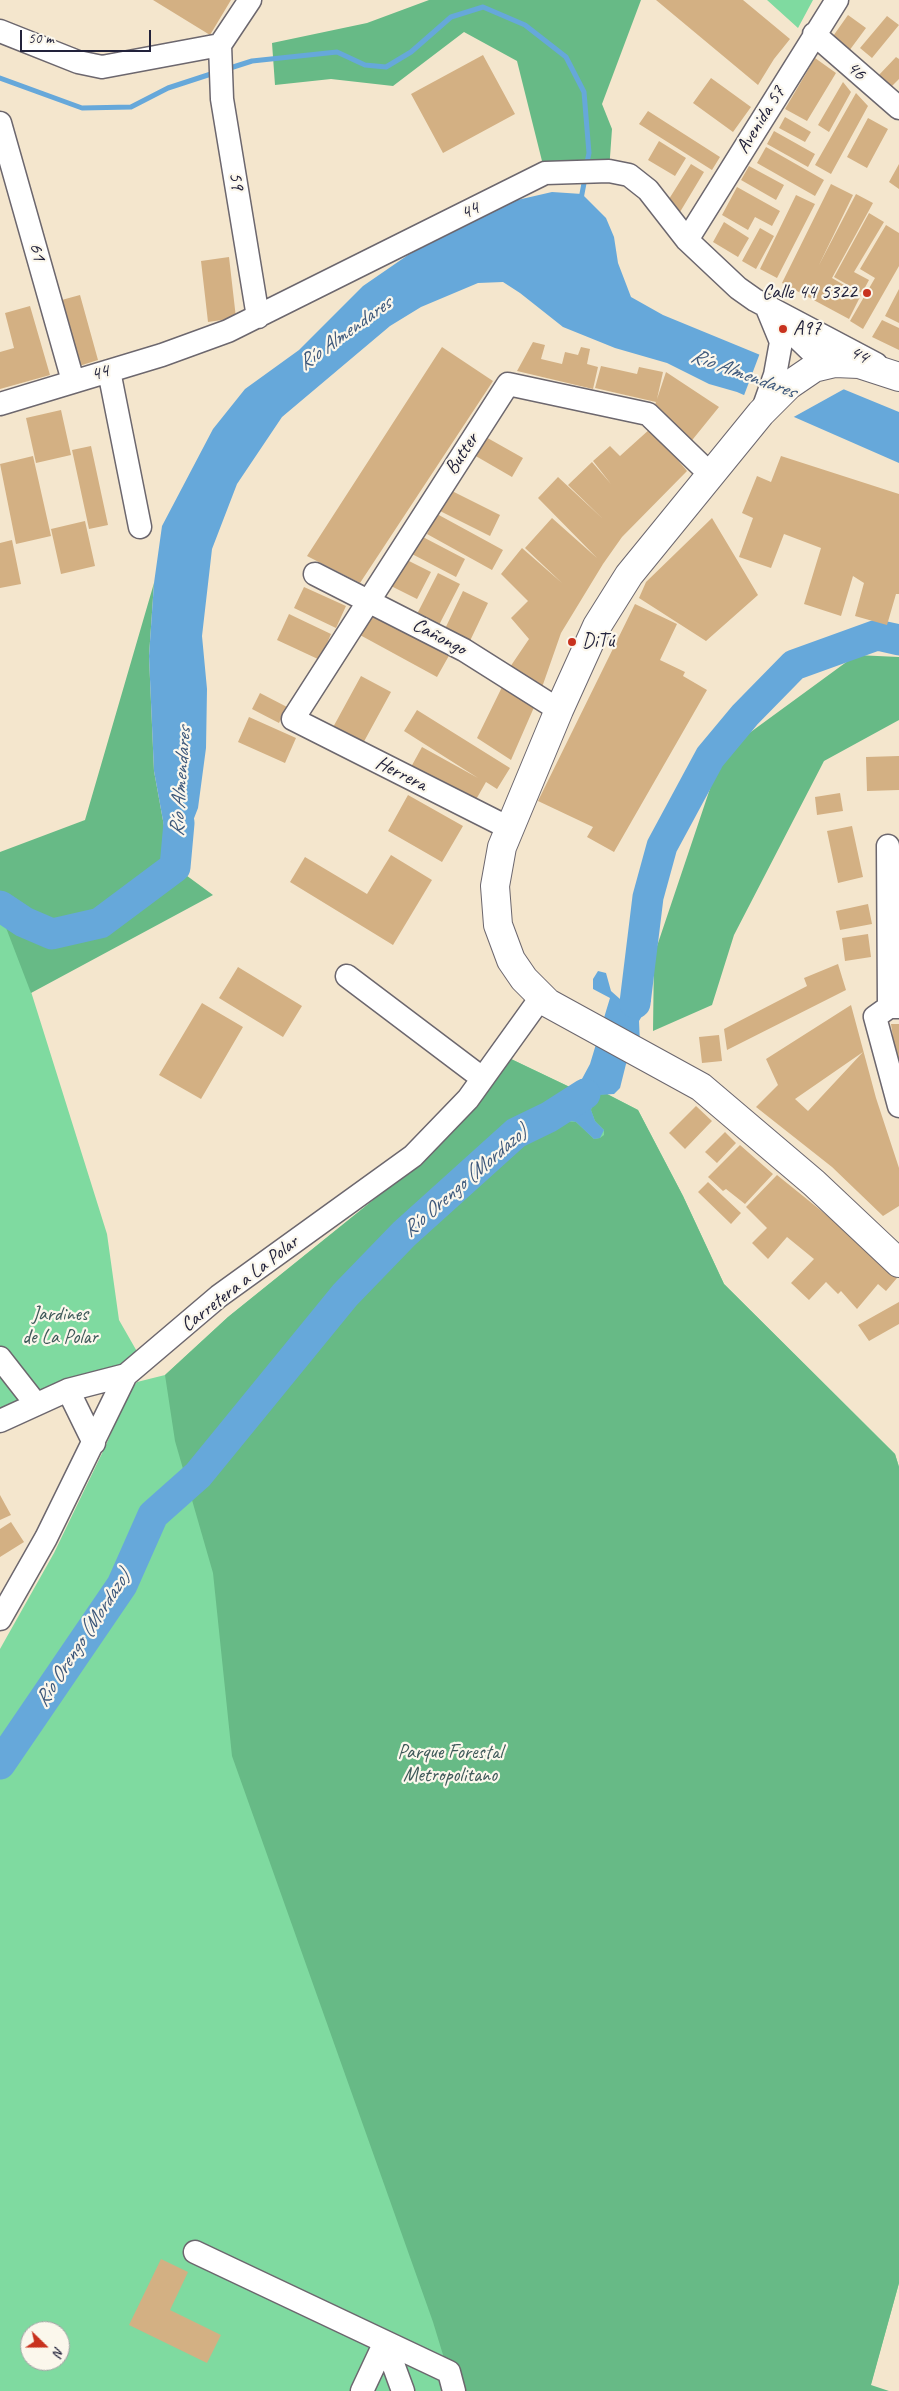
<!DOCTYPE html>
<meta charset="utf-8">
<style>
body{margin:0}
#map{position:relative;width:899px;height:2391px;overflow:hidden;background:#f4e6cd;font-family:Caveat,sans-serif}
canvas{display:block}
.north{position:absolute;left:20px;top:2321px;width:50px;height:50px;box-sizing:border-box;background:#fbf7ec;border:1px solid #a4a2a5;border-radius:50%;rotate:112deg;font-size:14px;font-weight:700;line-height:20px;text-align:center;color:#22223b}
.north::after{content:'';display:block;margin:auto;width:18px;height:22px;background:#c8321e;clip-path:polygon(50% 0,100% 100%,50% 72%,0 100%)}
.scale{position:absolute;left:20px;top:30px;width:131px;height:22px;box-sizing:border-box;border:2px solid #22223b;border-top:0;padding-left:6px;font-size:15px;line-height:18px;white-space:nowrap;color:#22223b;-webkit-text-stroke:4px #fbf7ec;paint-order:stroke}
</style>
<div id="map">
<canvas width="899" height="2391"></canvas>
<div class="north">N</div>
<div class="scale">50 m</div>
</div>
<script>
const context = document.querySelector('canvas').getContext('2d');
context.lineJoin = 'round';
function paint(path, color) { context.fillStyle = color; context.fill(path, 'evenodd'); }
const toPath = rows => new Path2D(rows.map(r => 'M' + r).join(''));
function trace(path, color, width, dash) { context.strokeStyle = color; context.lineWidth = width; context.lineCap = dash ? 'butt' : 'round'; context.setLineDash(dash || []); context.stroke(path); }
function label(font, color, halo, rows, align = 'center') {
  context.font = font + ' Caveat,sans-serif'; context.lineWidth = 4.5; context.setLineDash([]); context.textBaseline = 'middle'; context.strokeStyle = halo; context.fillStyle = color; for (const [text, x, y, turn = 0] of rows) {
    context.save(); context.translate(x, y); context.rotate((+turn || 0) * Math.PI / 180); context.textAlign = isNaN(turn) ? turn : align; if (halo) context.strokeText(text, 0, 0); context.fillText(text, 0, 0); context.restore();
  }
}
paint(toPath([
 [767,0,813,0,798,28],
 [0,909,12,931,107,1234,119,1320,143,1362,0,1418],
 [511,1059,576,1090,607,1094,638,1110,683,1196,724,1284,895,1454,899,1467,899,2283,869,2391,0,2391,0,1649,54,1553,106,1445,128,1393,137,1382,165,1375,228,1317,418,1164,474,1104],
 [30,2331,60,2331,60,2361,30,2361]
]), '#7fdaa0');
paint(toPath([
 [429,0,641,0,602,104,612,129,609,171,545,173,517,61,464,32,393,86,331,79,275,85,272,43,367,23],
 [154,583,149,656,154,771,166,837,175,867,213,895,31,993,0,912,0,852,85,820],
 [856,655,899,657,899,720,824,761,734,935,712,1005,653,1031,654,955,722,753],
 [511,1059,576,1090,567,1100,562,1121,576,1122,594,1139,600,1138,604,1135,604,1130,595,1121,591,1110,594,1099,598,1095,607,1094,638,1110,683,1196,724,1284,895,1454,899,1467,899,2283,871,2385,889,2391,454,2391,433,2322,232,1756,213,1573,175,1441,165,1375,228,1317,418,1164,474,1104]
]), '#67ba86');
paint(toPath([
 [552,192,582,194,606,218,614,237,618,263,631,297,663,315,899,412,899,463,737,392,709,384,667,363,615,348,563,327,520,293,503,282,478,283,421,307,390,326,282,417,237,484,212,549,202,636,207,689,206,748,198,808,175,867,166,837,154,771,149,656,154,583,162,526,213,429,245,389,299,350,363,286,408,255,480,216,513,201],
 [641,962,651,964,651,1001,639,1021,640,1044,626,1064,620,1088,614,1094,599,1095,594,1099,591,1110,595,1121,604,1130,600,1138,594,1139,576,1122,549,1117,576,1090,590,1064,610,998,593,989,593,979,598,971,606,973,611,991,620,999,625,998,625,990,631,983,633,975,630,963]
]), '#66a8da');
paint(toPath([
 [760,353,821,379,846,388,790,419,743,398]
]), '#f4e6cd');
trace(toPath([
 [227,69,252,61,337,52,365,65,386,67,411,52,451,17,483,7,525,25,566,57,584,92,589,153,586,167],
 [0,78,82,108,131,107,168,88,214,73],
 [581,199,585,178]
]), '#66a8da', 5);
trace(toPath([
 [0,906,24,922,52,934,100,923,175,867,179,823],
 [635,1003,648,897,662,846,710,757,745,715,794,665,877,635,899,640],
 [0,1764,122,1585,153,1515,198,1475,345,1295,404,1234,516,1133,549,1117,585,1094]
]), '#66a8da', 31);
paint(toPath([
 [153,0,231,0,210,35],
 [656,0,743,0,790,39,774,59,758,85],
 [848,15,866,28,849,51,831,39],
 [887,16,899,25,872,58,860,48],
 [483,55,515,114,443,153,411,94],
 [896,57,899,59,899,79,891,87,878,76],
 [815,58,836,73,807,121,785,109],
 [711,78,751,107,733,132,693,103],
 [843,82,851,92,829,132,818,125],
 [856,93,868,106,831,174,815,165],
 [648,111,720,157,712,170,639,124],
 [785,117,811,132,805,142,779,128],
 [868,118,888,129,867,168,847,157],
 [774,131,815,154,808,167,767,144],
 [659,141,686,158,675,176,648,160],
 [766,147,824,180,815,196,757,163],
 [691,164,704,172,680,212,669,199],
 [899,164,899,189,889,182],
 [749,166,784,185,776,200,741,180],
 [831,184,853,195,819,265,856,194,873,203,832,278,861,295,849,319,782,283],
 [737,187,780,211,772,226,755,217,748,230,722,215],
 [796,195,815,204,777,278,760,269],
 [869,213,884,222,854,272,869,280,862,293,834,277],
 [724,222,749,238,738,257,713,242],
 [886,225,899,233,899,266,863,329,850,321,875,278,860,269],
 [760,228,774,236,756,269,742,261],
 [229,257,236,318,208,322,201,261],
 [899,289,899,323,885,316],
 [80,295,98,360,76,367,58,301],
 [30,306,50,375,0,389,0,352,14,348,5,313],
 [882,320,899,328,899,350,872,337],
 [533,342,545,345,541,359,562,364,565,352,578,355,581,347,590,349,587,364,598,367,593,389,517,371],
 [442,347,493,381,360,583,307,556],
 [601,366,637,374,639,367,663,372,657,399,666,372,719,407,689,444,654,407,656,402,595,388],
 [61,410,71,455,36,463,26,418],
 [651,428,687,471,622,537,603,564,561,633,540,693,508,670,529,639,511,618,528,601,501,574,522,548,562,583,525,548,552,518,597,558,538,498,558,477,603,519,568,485,592,462,611,484,593,461,610,446,620,456],
 [484,436,523,458,512,477,474,455],
 [91,446,108,525,89,529,72,450],
 [33,456,51,536,16,544,0,464],
 [781,456,899,494,899,594,896,594,887,625,855,616,864,583,853,576,841,616,804,604,821,548,784,534,771,568,739,557,753,518,742,513,757,476,771,482],
 [448,489,500,515,490,536,438,510],
 [437,514,503,550,492,570,427,534],
 [712,518,758,595,706,641,639,598,646,582],
 [85,521,95,566,61,574,51,529],
 [421,536,465,559,456,577,412,554],
 [12,540,21,584,0,588,0,543],
 [405,559,431,572,417,599,391,586],
 [438,573,460,584,439,625,417,614],
 [304,587,346,606,336,628,294,608],
 [463,591,488,603,469,643,444,631],
 [635,604,677,624,660,660,685,672,683,676,707,690,614,852,587,837,593,827,538,801],
 [374,610,451,652,437,677,360,635],
 [289,614,331,634,320,660,277,640],
 [361,676,391,692,361,747,331,731],
 [504,683,535,705,511,760,477,738],
 [260,693,287,707,279,723,252,709],
 [417,710,510,768,497,789,486,782,474,803,411,767,422,747,478,778,404,731],
 [249,717,296,738,285,763,238,742],
 [899,756,899,790,867,791,866,757],
 [840,793,843,811,817,815,815,797],
 [408,795,463,826,442,862,388,831],
 [852,826,863,877,838,883,827,831],
 [391,855,432,880,393,945,290,882,305,857,367,894],
 [868,904,872,924,840,930,836,911],
 [868,934,871,957,845,961,842,938],
 [838,964,846,990,727,1050,724,1029,807,986,804,978],
 [238,967,302,1006,283,1037,219,998],
 [202,1003,243,1027,201,1099,159,1075],
 [851,1005,876,1098,899,1168,899,1206,883,1216,832,1167,756,1107,778,1085,766,1059],
 [863,1052,808,1111,795,1099],
 [891,1024,899,1024,899,1065,896,1057],
 [719,1035,722,1061,702,1063,699,1037],
 [696,1106,712,1121,685,1149,669,1133],
 [725,1132,736,1143,717,1163,705,1152],
 [740,1145,773,1174,745,1204,726,1189,723,1191,708,1177],
 [777,1175,876,1255,897,1278,886,1291,878,1284,857,1309,841,1291,838,1294,826,1282,809,1300,791,1283,814,1259,787,1237,768,1259,752,1243,767,1228,746,1207],
 [708,1182,741,1213,731,1224,698,1192],
 [899,1302,899,1324,869,1341,858,1325],
 [0,1495,11,1515,0,1520],
 [11,1522,24,1542,0,1557,0,1529],
 [161,2259,188,2272,170,2310,221,2335,207,2363,129,2325]
]), '#d3b083');
const minor = toPath([
 [0,31,78,62,102,67,220,45],
 [814,34,899,108],
 [220,45,222,99,258,317],
 [220,45,250,0],
 [0,123,73,381],
 [687,240,837,0],
 [782,323,813,353,835,363],
 [109,371,140,527],
 [0,404,162,355,228,331,545,173,609,171,629,175,648,190,687,240,738,288,755,300,876,364],
 [763,409,775,375,781,342,767,308],
 [315,574,464,650,559,710],
 [509,828,293,719,508,384,648,414,711,475],
 [888,846,889,1007],
 [347,976,482,1078],
 [899,1007,889,1007,875,1017,899,1106],
 [0,1358,36,1404],
 [68,1390,94,1443],
 [0,1421,68,1390,126,1375],
 [0,1619,46,1538,126,1375,219,1296,413,1156,468,1099,542,996],
 [195,2252,449,2372,454,2391],
 [385,2342,403,2391],
 [362,2391,385,2342]
]);
const major = toPath([
 [899,377,859,364,835,363,814,368,789,385,761,413,629,575,597,626,559,710,502,847,495,886,498,925,511,960,524,979,548,1003,701,1087,814,1183,899,1263]
]);
trace(minor, '#6c676e', 25);
trace(major, '#6c676e', 30);
trace(minor, '#fff', 22);
trace(major, '#fff', 28);
for (const [x, y, r, color] of [
 [867,293,5,"#c8321e"],
 [783,329,5,"#c8321e"],
 [572,642,5,"#c8321e"]
]) { const dot = new Path2D(); dot.arc(x, y, r, 0, 2 * Math.PI); context.fillStyle = color; context.fill(dot); trace(dot, '#fbf7ec', 2); }
label('20px', '#22223b', '#fbf7ec', [
 ["46",856,71,41],
 ["Avenida 57",761,120,-58],
 ["59",236,181,81],
 ["44",470,211,-26],
 ["61",37,252,74],
 ["44",859,355,28],
 ["44",100,373,-17],
 ["Butter",462,454,-57],
 ["Cañongo",439,637,28],
 ["Herrera",401,774,27],
 ["Carretera a La Polar",240,1284,-38]
]);
label('20px', '#22223b', '#fbf7ec', [
 ["Calle 44 5322",857,293,"right"],
 ["A97",793,329],
 ["DiTú",582,642]
], 'left');
label('20px', '#3e5959', '#fbf7ec', [
 ["Jardines",60,1315],
 ["de La Polar",60,1338],
 ["Parque Forestal",450,1753],
 ["Metropolitano",450,1776]
]);
label('italic 21px', '#3d587b', '#fbf7ec', [
 ["Río Almendares",345,334,-36],
 ["Río Almendares",743,374,20],
 ["Río Almendares",181,782,-86],
 ["Río Orengo (Mordazo)",465,1182,-41],
 ["Río Orengo (Mordazo)",83,1639,-57]
]);
</script>
